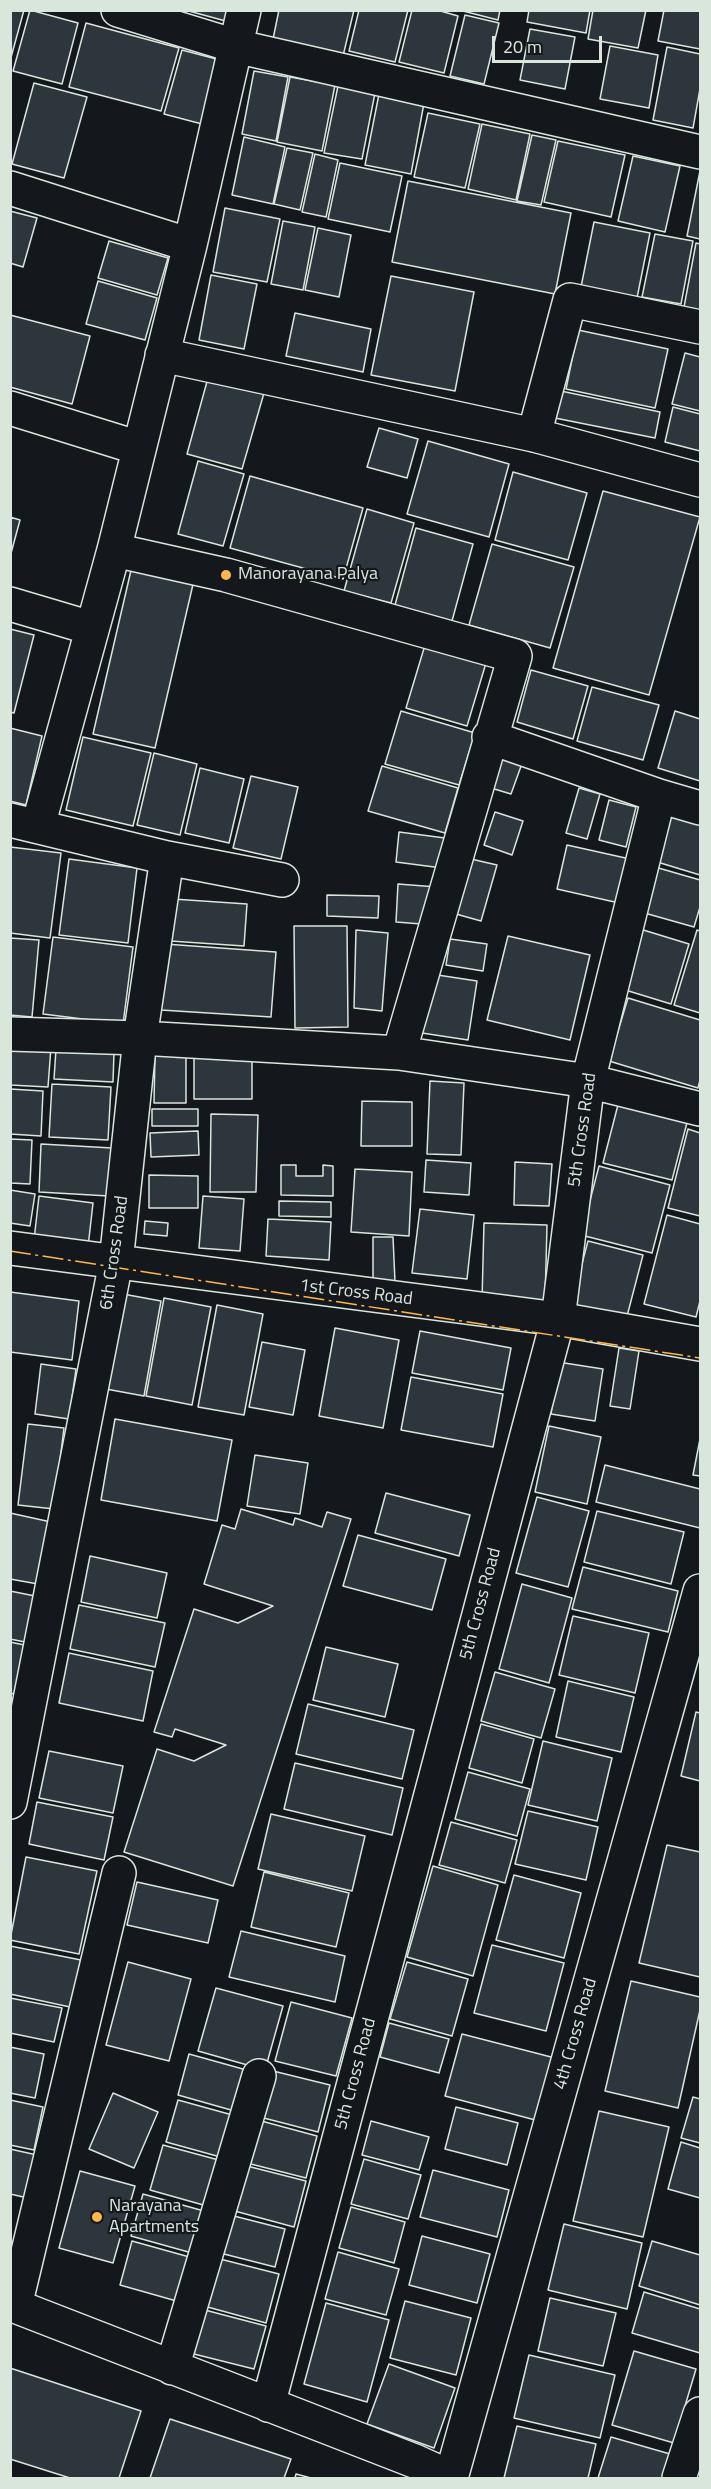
<!DOCTYPE html>
<style>
body{margin:0}
#map{position:relative;width:711px;height:2489px;overflow:hidden;background:#14181c;font-family:"Titillium Web",sans-serif}
canvas{display:block}
.frame{position:absolute;inset:0;border:12px solid #d8e6dc;pointer-events:none}
.scale{position:absolute;left:492px;top:36px;width:110px;height:27px;box-sizing:border-box;border:3px solid #d8e6dc;border-top:0;padding-left:8px;font-size:18px;line-height:21px;white-space:nowrap;color:#d8e6dc;-webkit-text-stroke:4px #14181c;paint-order:stroke}
</style>
<div id="map">
<canvas width="711" height="2489"></canvas>
<div class="frame"></div>
<div class="scale">20 m</div>
</div>
<script>
const context = document.querySelector('canvas').getContext('2d');
context.lineJoin = 'round';
function paint(path, color) { context.fillStyle = color; context.fill(path, 'evenodd'); }
const toPath = rows => new Path2D(rows.map(r => 'M' + r).join(''));
function trace(path, color, width, dash) { context.strokeStyle = color; context.lineWidth = width; context.lineCap = dash ? 'butt' : 'round'; context.setLineDash(dash || []); context.stroke(path); }
function label(font, color, halo, rows, align = 'center') {
  context.font = font + ' "Titillium Web",sans-serif'; context.lineWidth = 4.5; context.setLineDash([]); context.textBaseline = 'middle'; context.strokeStyle = halo; context.fillStyle = color; for (const [text, x, y, turn = 0] of rows) {
    context.save(); context.translate(x, y); context.rotate((+turn || 0) * Math.PI / 180); context.textAlign = isNaN(turn) ? turn : align; if (halo) context.strokeText(text, 0, 0); context.fillText(text, 0, 0); context.restore();
  }
}
const building = toPath([
 [10,10,24,10,10,61,10,10],
 [30,10,78,23,62,84,13,71,30,10],
 [185,10,236,10,233,23,185,10],
 [279,10,354,10,343,56,273,39,279,10],
 [359,10,408,10,395,62,349,51,359,10],
 [412,10,437,10,458,16,444,73,399,62,412,10],
 [459,10,500,10,498,20,459,10],
 [529,10,590,10,586,33,527,22,529,10],
 [593,10,646,10,638,48,588,39,593,10],
 [664,10,700,10,700,49,658,41,664,10],
 [465,15,499,23,484,84,450,76,465,15],
 [86,23,179,48,161,111,69,87,86,23],
 [530,29,575,37,565,89,520,80,530,29],
 [610,46,658,55,649,108,600,99,610,46],
 [667,47,700,54,700,89,693,128,653,120,667,47],
 [182,50,220,60,202,124,164,114,182,50],
 [254,71,288,77,276,141,242,134,254,71],
 [290,77,335,85,322,151,277,142,290,77],
 [34,83,87,97,64,178,12,164,34,83],
 [338,86,375,93,362,159,324,153,338,86],
 [379,94,424,103,411,174,365,165,379,94],
 [428,113,480,124,465,188,414,177,428,113],
 [482,124,530,134,516,200,468,189,482,124],
 [532,135,556,140,541,205,517,201,532,135],
 [244,137,285,147,273,204,232,195,244,137],
 [558,141,625,155,611,217,544,202,558,141],
 [287,148,313,153,300,210,274,204,287,148],
 [315,154,338,160,326,217,302,212,315,154],
 [633,156,680,166,665,232,618,221,633,156],
 [340,163,402,176,390,232,328,219,340,163],
 [700,171,700,239,687,236,700,171],
 [408,181,571,213,555,294,392,262,408,181],
 [225,208,280,219,267,282,213,272,225,208],
 [10,211,37,218,23,267,10,263,10,211],
 [283,221,315,227,303,290,271,284,283,221],
 [594,222,650,233,637,298,581,287,594,222],
 [318,228,351,235,339,297,305,290,318,228],
 [655,234,693,241,681,304,642,297,655,234],
 [109,241,168,258,157,295,98,278,109,241],
 [696,243,700,244,700,311,684,307,696,243],
 [211,275,257,284,244,349,199,340,211,275],
 [391,276,474,292,455,391,371,375,391,276],
 [98,281,157,298,145,340,86,324,98,281],
 [295,313,371,329,363,372,286,356,295,313],
 [10,315,90,336,72,404,10,387,10,315],
 [578,330,668,349,655,408,566,389,578,330],
 [685,353,700,357,700,411,672,404,685,353],
 [208,378,264,393,242,469,187,454,208,378],
 [561,391,660,412,655,438,555,418,561,391],
 [673,407,700,414,700,451,665,442,673,407],
 [379,428,418,439,407,478,367,467,379,428],
 [428,441,509,464,489,537,407,514,428,441],
 [198,461,244,474,223,546,178,534,198,461],
 [513,472,587,493,568,560,495,540,513,472],
 [250,476,363,508,343,579,230,548,250,476],
 [603,491,700,517,649,695,553,668,603,491],
 [367,509,414,523,391,603,344,591,367,509],
 [10,517,20,520,10,557,10,517],
 [416,528,473,544,452,621,395,605,416,528],
 [492,544,574,567,550,648,469,625,492,544],
 [132,566,194,580,155,748,93,734,132,566],
 [10,629,34,635,14,713,10,712,10,629],
 [425,645,486,663,467,726,406,708,425,645],
 [531,670,588,686,573,739,517,722,531,670],
 [592,687,659,705,643,760,577,741,592,687],
 [401,711,475,733,459,785,385,764,401,711],
 [675,711,700,719,700,781,658,768,675,711],
 [10,728,42,736,26,805,10,801,10,728],
 [83,737,151,753,133,826,66,810,83,737],
 [503,751,524,758,511,794,491,788,503,751],
 [154,753,197,764,180,835,137,825,154,753],
 [382,766,458,788,445,833,368,811,382,766],
 [200,768,244,779,229,843,185,833,200,768],
 [251,776,298,787,281,859,233,848,251,776],
 [579,788,600,794,587,839,566,833,579,788],
 [609,800,636,807,626,847,599,840,609,800],
 [670,809,700,818,700,875,654,861,670,809],
 [495,812,523,821,512,855,484,845,495,812],
 [399,832,445,838,442,868,396,862,399,832],
 [567,845,630,859,619,903,557,889,567,845],
 [10,847,61,853,50,938,10,933,10,847],
 [69,859,137,868,128,943,59,935,69,859],
 [471,859,497,865,481,921,456,914,471,859],
 [655,867,700,880,700,907,694,927,641,912,655,867],
 [398,884,437,887,434,925,396,922,398,884],
 [327,895,379,896,378,918,327,916,327,895],
 [173,899,247,904,244,946,170,941,173,899],
 [294,926,347,926,348,1027,295,1028,294,926],
 [640,929,689,944,671,1004,622,989,640,929],
 [356,930,388,933,382,1011,354,1008,356,930],
 [697,930,700,931,700,1013,674,1005,697,930],
 [508,936,590,955,570,1040,487,1020,508,936],
 [53,937,133,947,123,1024,43,1014,53,937],
 [10,938,39,940,32,1017,10,1015,10,938],
 [450,939,487,944,483,971,446,965,450,939],
 [165,944,276,952,271,1017,161,1010,165,944],
 [431,974,477,981,468,1040,422,1033,431,974],
 [628,998,700,1020,700,1080,698,1088,609,1061,628,998],
 [10,1045,51,1047,48,1087,10,1085,10,1045],
 [56,1049,114,1052,113,1082,54,1079,56,1049],
 [155,1055,186,1055,186,1103,154,1103,155,1055],
 [194,1055,252,1055,252,1099,194,1099,194,1055],
 [430,1081,464,1083,461,1155,427,1154,430,1081],
 [52,1084,111,1087,108,1140,49,1137,52,1084],
 [10,1089,43,1091,41,1136,10,1134,10,1089],
 [620,1097,689,1115,672,1180,603,1163,620,1097],
 [362,1101,412,1102,412,1146,361,1146,362,1101],
 [152,1109,198,1109,198,1126,152,1126,152,1109],
 [211,1114,258,1115,256,1192,210,1192,211,1114],
 [688,1129,700,1133,700,1216,668,1208,688,1129],
 [198,1131,199,1155,151,1157,150,1133,198,1131],
 [10,1139,32,1140,30,1184,10,1183,10,1139],
 [41,1144,112,1148,109,1196,39,1192,41,1144],
 [426,1160,471,1163,469,1195,424,1192,426,1160],
 [515,1162,552,1164,549,1206,514,1205,515,1162],
 [281,1165,296,1165,296,1176,323,1176,323,1165,333,1166,333,1196,281,1195,281,1165],
 [599,1166,670,1185,652,1253,581,1235,599,1166],
 [355,1169,412,1172,409,1236,351,1232,355,1169],
 [149,1175,198,1176,198,1208,149,1208,149,1175],
 [10,1190,35,1194,30,1226,10,1223,10,1190],
 [39,1196,93,1203,88,1247,34,1240,39,1196],
 [203,1196,244,1199,240,1251,199,1248,203,1196],
 [279,1201,331,1202,331,1217,279,1216,279,1201],
 [420,1209,474,1215,467,1279,412,1273,420,1209],
 [667,1215,700,1224,700,1301,696,1317,644,1304,667,1215],
 [268,1219,331,1222,329,1260,266,1256,268,1219],
 [145,1221,168,1223,167,1236,144,1234,145,1221],
 [484,1223,547,1225,545,1302,482,1300,484,1223],
 [373,1237,393,1237,395,1282,373,1282,373,1237],
 [588,1241,643,1255,626,1320,571,1305,588,1241],
 [10,1292,79,1301,72,1360,10,1352,10,1292],
 [123,1294,161,1301,144,1396,106,1389,123,1294],
 [164,1298,211,1307,192,1405,146,1396,164,1298],
 [217,1305,263,1314,244,1415,198,1407,217,1305],
 [335,1328,399,1340,383,1428,319,1416,335,1328],
 [420,1331,511,1348,503,1390,412,1373,420,1331],
 [262,1342,305,1350,293,1415,249,1407,262,1342],
 [619,1348,639,1351,630,1409,610,1406,619,1348],
 [558,1362,603,1369,595,1421,551,1414,558,1362],
 [41,1364,76,1369,69,1419,35,1414,41,1364],
 [411,1377,503,1394,493,1447,401,1430,411,1377],
 [115,1419,232,1440,217,1521,101,1500,115,1419],
 [28,1424,64,1428,54,1509,18,1505,28,1424],
 [549,1426,601,1437,587,1504,535,1492,549,1426],
 [700,1439,700,1476,693,1475,700,1439],
 [255,1455,308,1463,300,1514,247,1506,255,1455],
 [605,1465,700,1489,700,1528,596,1502,605,1465],
 [386,1493,470,1515,459,1556,375,1533,386,1493],
 [537,1497,589,1511,568,1587,516,1573,537,1497],
 [241,1509,293,1525,295,1518,322,1527,327,1512,351,1519,233,1886,124,1852,157,1749,194,1761,226,1745,175,1729,172,1737,154,1732,194,1609,238,1623,273,1606,204,1584,222,1525,235,1529,241,1509],
 [597,1511,684,1532,671,1584,584,1562,597,1511],
 [10,1513,51,1522,38,1584,10,1579,10,1513],
 [358,1535,446,1559,432,1610,343,1586,358,1535],
 [90,1556,167,1573,157,1618,81,1602,90,1556],
 [583,1567,678,1591,668,1632,572,1609,583,1567],
 [522,1584,572,1598,549,1683,499,1669,522,1584],
 [10,1591,35,1596,25,1642,10,1639,10,1591],
 [79,1605,165,1623,155,1667,70,1649,79,1605],
 [573,1616,649,1633,635,1693,559,1675,573,1616],
 [10,1642,29,1646,19,1695,10,1693,10,1642],
 [326,1647,398,1664,385,1717,313,1700,326,1647],
 [69,1653,153,1671,143,1721,59,1703,69,1653],
 [495,1672,555,1689,541,1738,481,1721,495,1672],
 [568,1681,634,1697,621,1752,556,1737,568,1681],
 [308,1704,414,1730,402,1779,296,1754,308,1704],
 [696,1712,700,1713,700,1781,681,1776,696,1712],
 [481,1724,534,1739,522,1783,469,1768,481,1724],
 [543,1741,612,1758,597,1821,528,1805,543,1741],
 [49,1751,123,1766,113,1813,39,1798,49,1751],
 [295,1763,403,1788,392,1835,284,1809,295,1763],
 [468,1772,530,1789,517,1836,455,1819,468,1772],
 [37,1802,113,1817,104,1860,29,1844,37,1802],
 [528,1811,598,1827,586,1880,515,1864,528,1811],
 [271,1814,365,1836,352,1891,258,1869,271,1814],
 [451,1822,517,1840,505,1883,439,1865,451,1822],
 [667,1845,700,1852,700,1977,639,1963,667,1845],
 [26,1857,97,1871,79,1954,10,1940,26,1857],
 [433,1866,498,1885,473,1976,407,1957,433,1866],
 [264,1872,349,1893,336,1947,251,1927,264,1872],
 [514,1875,581,1893,564,1958,496,1940,514,1875],
 [137,1882,218,1900,208,1943,127,1925,137,1882],
 [241,1931,345,1956,335,2002,229,1977,241,1931],
 [492,1945,564,1963,546,2031,474,2013,492,1945],
 [10,1946,81,1960,70,2007,10,1994,10,1946],
 [128,1962,191,1979,169,2061,106,2045,128,1962],
 [407,1962,468,1979,452,2036,390,2019,407,1962],
 [631,1981,700,1997,700,2010,678,2108,605,2091,631,1981],
 [216,1988,283,2006,265,2070,198,2051,216,1988],
 [10,1998,62,2008,54,2042,10,2033,10,1998],
 [291,2002,352,2018,336,2076,275,2061,291,2002],
 [389,2023,449,2039,439,2073,380,2057,389,2023],
 [462,2034,555,2058,539,2121,445,2096,462,2034],
 [10,2047,44,2054,35,2098,10,2093,10,2047],
 [189,2054,250,2071,238,2112,178,2095,189,2054],
 [269,2070,330,2085,318,2132,256,2116,269,2070],
 [113,2093,158,2112,134,2168,89,2149,113,2093],
 [693,2097,700,2099,700,2143,681,2138,693,2097],
 [10,2100,43,2107,34,2150,10,2145,10,2100],
 [178,2100,236,2116,224,2158,166,2142,178,2100],
 [456,2107,518,2123,507,2165,445,2149,456,2107],
 [599,2111,669,2127,643,2237,573,2221,599,2111],
 [254,2119,317,2136,306,2178,243,2162,254,2119],
 [371,2121,429,2137,419,2170,362,2155,371,2121],
 [681,2142,700,2148,700,2198,668,2189,681,2142],
 [163,2145,226,2162,214,2208,150,2190,163,2145],
 [10,2149,37,2155,28,2198,10,2194,10,2149],
 [364,2159,421,2175,408,2219,351,2204,364,2159],
 [243,2165,306,2181,294,2227,231,2210,243,2165],
 [433,2170,509,2190,497,2237,420,2217,433,2170],
 [80,2171,135,2186,113,2263,59,2248,80,2171],
 [143,2194,204,2211,192,2253,131,2236,143,2194],
 [351,2207,405,2222,394,2263,339,2248,351,2207],
 [230,2215,285,2229,275,2267,220,2253,230,2215],
 [564,2224,642,2243,627,2309,548,2290,564,2224],
 [422,2236,490,2254,477,2303,409,2285,422,2236],
 [132,2241,193,2258,180,2302,120,2285,132,2241],
 [652,2241,700,2255,700,2305,639,2286,652,2241],
 [338,2252,399,2269,386,2315,325,2299,338,2252],
 [216,2258,279,2274,266,2323,204,2306,216,2258],
 [644,2292,700,2309,700,2353,632,2333,644,2292],
 [550,2298,616,2313,603,2366,538,2351,550,2298],
 [405,2301,471,2318,456,2375,390,2358,405,2301],
 [326,2303,389,2320,367,2402,304,2384,326,2303],
 [201,2309,266,2326,254,2369,190,2353,201,2309],
 [634,2351,696,2369,674,2443,612,2425,634,2351],
 [529,2355,615,2375,600,2438,514,2418,529,2355],
 [389,2364,455,2388,434,2448,367,2424,389,2364],
 [10,2368,141,2411,119,2478,70,2478,10,2459,10,2368],
 [170,2419,291,2459,284,2478,150,2478,170,2419],
 [517,2426,596,2444,588,2478,504,2478,517,2426],
 [611,2437,670,2454,663,2478,598,2478,611,2437],
 [296,2474,311,2478,295,2478,296,2474]
]);
paint(building, '#2c363c');
trace(building, '#d8e6dc', 1.5);
const minor = toPath([
 [118,10,235,46,700,152],
 [10,188,190,245],
 [162,355,534,435,700,480],
 [10,408,139,448],
 [534,435,570,300,700,327],
 [114,550,226,575,515,656,399,1053],
 [10,604,91,628],
 [489,737,659,796,700,808],
 [10,820,167,858,140,1038,116,1262,10,1802],
 [38,826,114,550,190,245,244,10],
 [167,858,282,880],
 [10,1034,140,1038,399,1053,588,1081,700,1109],
 [10,1248,558,1319,700,1344],
 [10,2304,417,2462,452,2478],
 [15,2306,119,1873],
 [172,2368,259,2076],
 [268,2405,558,1319,588,1081,659,796],
 [451,2478,700,1591],
 [679,2478,700,2414]
]);
trace(minor, '#d8e6dc', 36);
trace(minor, '#14181c', 33);
trace(toPath([
 [10,1251,700,1358]
]), '#ffb74d', 1.5, [21, 4.5, 3, 4.5]);
for (const [x, y, r, color] of [
 [226,575,6,"#ffb74d"],
 [97,2217,6,"#ffb74d"]
]) { const dot = new Path2D(); dot.arc(x, y, r, 0, 2 * Math.PI); context.fillStyle = color; context.fill(dot); trace(dot, '#14181c', 2); }
label('18px', '#d8e6dc', '#14181c', [
 ["Manorayana Palya",238,575],
 ["Narayana",109,2207],
 ["Apartments",109,2228]
], 'left');
label('18px', '#d8e6dc', '#14181c', [
 ["5th Cross Road",583,1130,-82],
 ["6th Cross Road",115,1253,-82],
 ["1st Cross Road",356,1293,7],
 ["5th Cross Road",481,1604,-75],
 ["4th Cross Road",576,2034,-74],
 ["5th Cross Road",356,2074,-75]
]);
</script>
